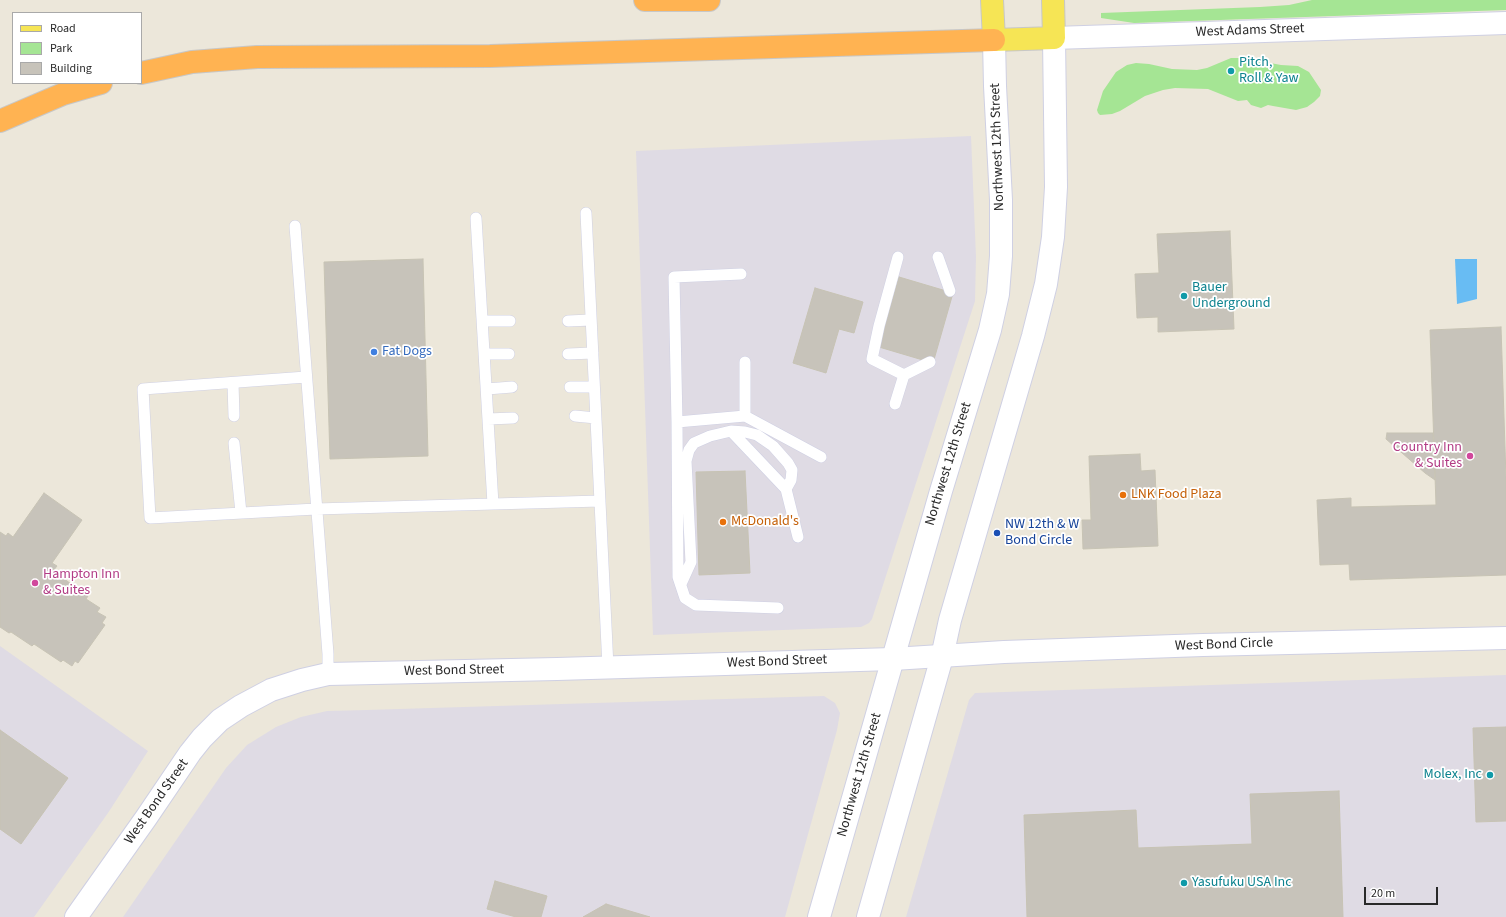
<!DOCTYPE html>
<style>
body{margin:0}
#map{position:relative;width:1506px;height:917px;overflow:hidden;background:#ece7da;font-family:"Source Sans 3",sans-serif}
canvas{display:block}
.legend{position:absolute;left:12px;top:12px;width:130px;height:72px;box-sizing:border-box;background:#fff;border:1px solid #a9a9a9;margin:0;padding:5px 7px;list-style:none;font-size:12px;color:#292929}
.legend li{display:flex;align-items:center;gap:8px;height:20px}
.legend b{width:20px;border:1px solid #a9a9a9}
.scale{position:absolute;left:1364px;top:887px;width:74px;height:18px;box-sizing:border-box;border:2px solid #292929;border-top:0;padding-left:5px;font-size:12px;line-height:14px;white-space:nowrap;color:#292929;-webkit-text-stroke:3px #fff;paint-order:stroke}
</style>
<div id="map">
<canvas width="1506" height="917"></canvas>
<ul class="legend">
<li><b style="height:5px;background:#f6e555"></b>Road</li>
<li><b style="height:11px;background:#a5e594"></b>Park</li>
<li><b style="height:11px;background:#c7c3ba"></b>Building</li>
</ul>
<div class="scale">20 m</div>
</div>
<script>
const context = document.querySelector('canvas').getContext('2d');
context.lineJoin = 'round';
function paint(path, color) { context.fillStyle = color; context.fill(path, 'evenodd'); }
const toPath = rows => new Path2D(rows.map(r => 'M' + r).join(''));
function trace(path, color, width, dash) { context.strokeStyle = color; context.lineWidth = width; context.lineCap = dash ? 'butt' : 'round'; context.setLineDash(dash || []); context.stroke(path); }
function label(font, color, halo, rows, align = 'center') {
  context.font = font + ' "Source Sans 3",sans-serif'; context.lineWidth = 3.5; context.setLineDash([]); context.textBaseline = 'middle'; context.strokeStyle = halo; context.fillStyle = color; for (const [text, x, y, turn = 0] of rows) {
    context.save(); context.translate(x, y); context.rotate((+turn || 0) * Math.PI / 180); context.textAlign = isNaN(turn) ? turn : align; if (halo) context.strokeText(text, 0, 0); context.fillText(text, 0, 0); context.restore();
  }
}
paint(toPath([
 [971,136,976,257,975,301,872,619,869,623,861,627,653,635,636,151],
 [0,646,148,751,108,813,34,917,0,917],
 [1506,675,1506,917,906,917,969,700,975,693],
 [824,696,835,703,840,713,837,730,785,917,123,917,226,768,247,745,276,727,301,717,327,711,366,710]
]), '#dfdbe4');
paint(toPath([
 [1312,0,1506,0,1506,10,1134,23,1101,18,1101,13,1260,7,1289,5],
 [1231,58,1239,58,1251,63,1265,62,1281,65,1298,66,1309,72,1321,90,1320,96,1314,102,1307,107,1296,110,1273,106,1268,105,1261,108,1251,105,1247,100,1238,101,1208,89,1175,88,1163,90,1145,96,1120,111,1112,114,1100,115,1098,113,1097,110,1103,91,1116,72,1127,65,1136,63,1149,64,1172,69,1197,70,1207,68]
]), '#a5e594');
paint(toPath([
 [1455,259,1477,259,1477,299,1457,304]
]), '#68bcf3');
const building = toPath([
 [1230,231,1234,329,1158,332,1158,317,1137,318,1135,274,1159,273,1157,234,1230,231],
 [423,259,428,456,330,459,324,262,423,259],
 [899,277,953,293,933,363,879,347,899,277],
 [815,288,863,302,854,333,839,329,826,373,793,363,815,288],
 [1501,327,1506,478,1506,575,1350,580,1349,564,1320,565,1317,500,1351,498,1351,507,1436,505,1430,330,1501,327],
 [1387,433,1433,433,1435,480,1425,473,1386,439,1387,433],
 [1140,454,1141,471,1155,470,1158,546,1083,549,1082,520,1091,520,1089,456,1140,454],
 [745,471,750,573,699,575,696,472,745,471],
 [44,493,82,520,52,563,57,566,53,571,88,596,86,599,100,608,97,612,106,617,102,623,105,625,78,663,75,661,72,666,63,660,61,662,34,644,32,646,11,632,9,633,0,627,0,532,6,536,8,533,13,537,44,493],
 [1506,727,1506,821,1476,822,1473,728,1506,727],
 [0,730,68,778,21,844,0,829,0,730],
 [1339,791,1343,917,1027,917,1024,815,1136,810,1138,848,1252,844,1250,794,1339,791],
 [495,881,547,896,541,917,516,917,487,909,495,881],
 [606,904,650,917,583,917,606,904]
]);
paint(building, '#c7c3ba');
trace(building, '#c7c3b4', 1);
const service = toPath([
 [586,213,608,667],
 [476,218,493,504],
 [295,226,328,654,328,674],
 [938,257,950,291],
 [483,321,510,321],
 [568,321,591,320],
 [484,354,509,354],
 [568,354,593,353],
 [904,375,930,362],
 [306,377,143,389,150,518,316,509,600,501],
 [233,383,234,416],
 [570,387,594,387],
 [487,389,512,387],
 [895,404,904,375,872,359,879,326,898,257],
 [575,416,596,418],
 [745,416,745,362],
 [488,419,513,418],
 [677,422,674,277,741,274],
 [731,431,786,489],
 [234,443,241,513],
 [681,584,691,562,686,461,689,450,694,443,710,436,731,431,745,432,757,435,773,446,788,463,792,470,791,480,786,489,798,537],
 [778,608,696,605,685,598,678,577,677,422,745,416,821,457]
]);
const minor = toPath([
 [76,917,146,818,190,753,202,738,220,720,241,706,271,690,302,680,328,674,557,669,893,659,1004,652,1203,645,1506,638]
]);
const secondary = toPath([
 [819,917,941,491,990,330,998,294,1001,256,1001,200,995,86,994,40],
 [868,917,942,657,950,620,1033,336,1046,284,1053,237,1056,187,1054,38,1506,23]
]);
const primary = toPath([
 [992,0,994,40,1054,38,1053,0]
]);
const motorway = toPath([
 [645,0,709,0],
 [141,73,192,62,257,57,490,56,994,40],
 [0,121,63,94,101,83]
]);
trace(service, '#cfd0e3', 12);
trace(minor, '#cfd0e3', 24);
trace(secondary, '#cfd0e3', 24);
trace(primary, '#c7c7c7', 24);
trace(motorway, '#c7c7c7', 24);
trace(service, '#fff', 11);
trace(minor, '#fff', 22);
trace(secondary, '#fff', 22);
trace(primary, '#f6e555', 22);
trace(motorway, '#ffb352', 22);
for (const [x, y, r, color] of [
 [1231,71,4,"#0f9aa8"],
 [1184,296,4,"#0f9aa8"],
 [374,352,4,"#3f7fe0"],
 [1470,456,4,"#d1479c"],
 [1123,495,4,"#e8710a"],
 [723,522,4,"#e8710a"],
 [997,533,4,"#1a4fb4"],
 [35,583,4,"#d1479c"],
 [1490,775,4,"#0f9aa8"],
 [1184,883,4,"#0f9aa8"]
]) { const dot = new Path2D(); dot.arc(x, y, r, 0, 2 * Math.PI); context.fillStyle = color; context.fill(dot); trace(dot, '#fff', 1.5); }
label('14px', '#292929', '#fff', [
 ["West Adams Street",1250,31,-2],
 ["Northwest 12th Street",998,147,-92],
 ["Northwest 12th Street",949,464,-73],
 ["West Bond Circle",1224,645,-2],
 ["West Bond Street",777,662,-2],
 ["West Bond Street",454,671,-1],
 ["Northwest 12th Street",860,775,-74],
 ["West Bond Street",157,802,-55]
]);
label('14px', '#0d838f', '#fff', [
 ["Pitch,",1239,63],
 ["Roll & Yaw",1239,79],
 ["Bauer",1192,288],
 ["Underground",1192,304],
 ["Molex, Inc",1482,775,"right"],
 ["Yasufuku USA Inc",1192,883]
], 'left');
label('14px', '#366cbe', '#fff', [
 ["Fat Dogs",382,352]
], 'left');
label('14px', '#b23c85', '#fff', [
 ["Country Inn",1462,448],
 ["& Suites",1462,464],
 ["Hampton Inn",43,575,"left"],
 ["& Suites",43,591,"left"]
], 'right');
label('14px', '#c56008', '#fff', [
 ["LNK Food Plaza",1131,495],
 ["McDonald's",731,522]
], 'left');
label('14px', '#164399', '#fff', [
 ["NW 12th & W",1005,525],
 ["Bond Circle",1005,541]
], 'left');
</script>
